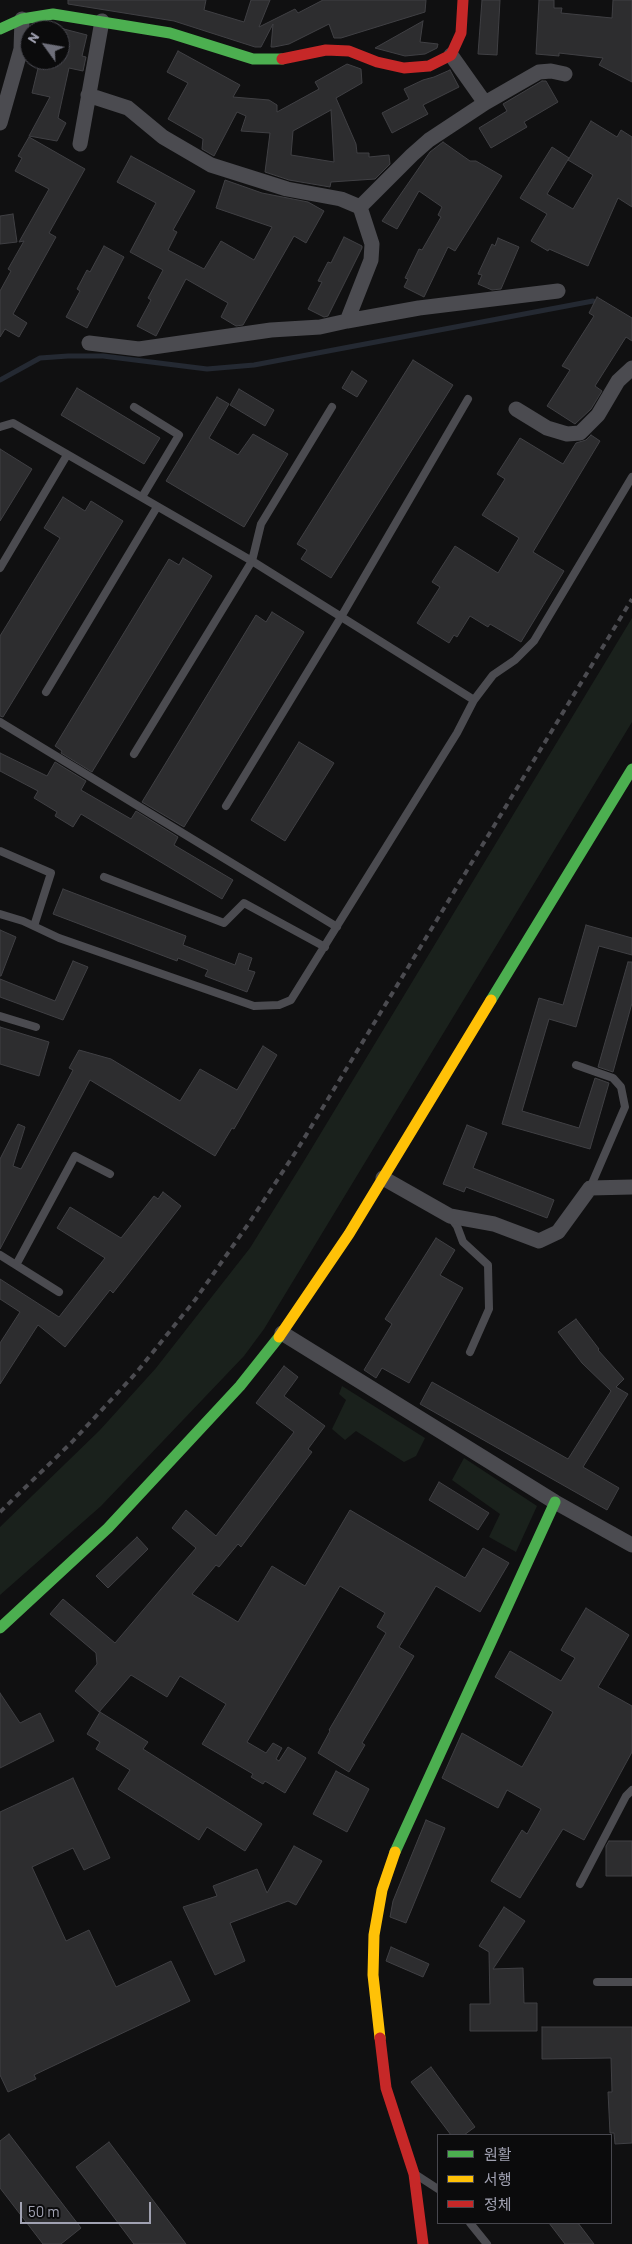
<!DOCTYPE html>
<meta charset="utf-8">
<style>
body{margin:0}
#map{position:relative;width:632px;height:2244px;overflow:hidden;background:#101011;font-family:Barlow,"Noto Sans KR",sans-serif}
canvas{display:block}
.legend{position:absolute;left:437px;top:2134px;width:175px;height:90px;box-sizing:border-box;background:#0b0b0c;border:1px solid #47474e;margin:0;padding:6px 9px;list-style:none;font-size:15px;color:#a1a2b2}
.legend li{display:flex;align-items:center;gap:10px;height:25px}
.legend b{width:25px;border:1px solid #47474e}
.north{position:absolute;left:20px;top:20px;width:50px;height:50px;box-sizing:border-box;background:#0b0b0c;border:1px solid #47474e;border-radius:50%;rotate:302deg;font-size:14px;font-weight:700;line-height:20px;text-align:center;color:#a1a2b2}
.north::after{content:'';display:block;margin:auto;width:18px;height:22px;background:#6e6f7a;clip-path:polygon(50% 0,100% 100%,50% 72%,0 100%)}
.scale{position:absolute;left:20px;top:2202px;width:131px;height:22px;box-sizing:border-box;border:2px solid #a1a2b2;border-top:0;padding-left:6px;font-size:15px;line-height:18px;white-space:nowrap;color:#a1a2b2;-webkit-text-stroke:4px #0b0b0c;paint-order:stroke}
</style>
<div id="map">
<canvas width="632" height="2244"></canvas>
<ul class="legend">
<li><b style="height:6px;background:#4caf50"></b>원활</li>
<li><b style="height:6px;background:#ffc107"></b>서행</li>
<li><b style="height:6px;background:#c62828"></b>정체</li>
</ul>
<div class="north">N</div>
<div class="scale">50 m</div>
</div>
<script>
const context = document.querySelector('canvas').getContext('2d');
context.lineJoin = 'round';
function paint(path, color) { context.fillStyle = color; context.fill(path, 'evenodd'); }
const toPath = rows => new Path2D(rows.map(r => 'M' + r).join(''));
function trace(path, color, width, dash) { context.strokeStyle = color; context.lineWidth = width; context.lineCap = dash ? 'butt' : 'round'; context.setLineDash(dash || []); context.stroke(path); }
paint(toPath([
 [632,618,632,722,264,1329,244,1356,101,1506,0,1595,0,1527,100,1430,156,1368,250,1248,304,1161],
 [342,1386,425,1438,416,1456,404,1462,356,1431,345,1440,332,1429,346,1400,339,1394],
 [464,1458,537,1506,516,1552,489,1537,500,1514,452,1480]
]), '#1a211c');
trace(toPath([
 [0,380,40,358,68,356,103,356,207,369,254,365,593,301]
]), '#242932', 5);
const building = toPath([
 [68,0,206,0,204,10,244,22,251,0,270,0,259,27,295,9,298,13,323,0,426,0,425,12,341,38,334,38,329,24,289,44,274,47,271,47,273,24,261,47,255,47,174,21,68,4,68,0],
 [482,0,500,0,497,55,478,54,482,0],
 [539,0,554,0,554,8,562,8,561,13,612,18,613,0,632,0,632,82,599,65,603,58,559,53,559,56,536,54,539,0],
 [423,21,420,42,438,44,437,48,425,54,405,56,375,48,423,21],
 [60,28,87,35,82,56,86,57,83,71,69,68,58,118,66,123,57,141,29,136,50,97,32,93,40,60,60,60,60,28],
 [178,51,240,85,233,97,269,100,277,105,277,112,319,89,315,82,347,64,361,69,362,83,336,98,356,144,357,153,369,153,369,157,389,155,390,164,375,179,331,182,330,187,289,180,265,172,270,133,241,131,246,116,237,112,214,156,202,149,203,139,168,119,188,83,167,72,178,51],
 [331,110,334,162,291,155,293,131,331,110],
 [450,70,459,87,423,105,428,114,392,133,382,113,409,99,404,89,423,80,434,77,450,70],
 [542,81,546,81,558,102,524,122,527,127,491,148,479,128,507,111,503,104,542,81],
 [591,121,617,137,621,130,632,137,632,207,618,198,588,266,549,249,548,251,531,241,547,214,520,198,552,147,569,158,547,194,573,209,593,175,568,160,591,121],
 [29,137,85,169,49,233,56,237,13,314,27,323,19,337,5,329,0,337,0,291,11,271,8,269,24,241,19,242,49,189,15,171,22,158,18,156,29,137],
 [443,142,470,161,476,161,502,176,455,251,448,247,424,297,404,287,408,279,405,278,419,249,422,250,441,217,438,215,442,207,419,191,397,229,382,221,430,152,443,142],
 [131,156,195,191,173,230,177,232,168,250,204,269,221,241,254,260,272,227,216,208,225,180,262,193,308,202,324,211,306,243,294,236,243,325,236,326,221,317,228,303,186,279,156,336,137,326,151,300,148,298,163,270,130,252,156,203,117,182,131,156],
 [13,214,17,242,0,244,0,216,13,214],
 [344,237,362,246,362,248,328,316,324,317,308,309,322,282,318,281,328,262,331,263,344,237],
 [498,238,519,247,501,289,492,290,478,284,482,275,478,274,492,244,495,246,498,238],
 [104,246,124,257,87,328,66,317,80,291,77,289,87,270,90,272,104,246],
 [597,297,632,318,632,341,626,337,595,386,602,391,591,409,575,424,547,406,570,370,562,366,594,316,589,313,597,297],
 [413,360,453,385,331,578,301,559,307,550,297,544,413,360],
 [352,371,367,381,357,397,342,388,352,371],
 [77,388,160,438,144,464,61,415,77,388],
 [239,389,274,410,265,426,230,405,239,389],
 [217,397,229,404,209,438,238,455,253,434,288,454,244,527,166,481,217,397],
 [591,435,600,441,533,552,564,571,521,642,490,624,488,627,470,616,457,637,454,635,449,643,417,623,440,587,432,582,455,546,498,573,519,538,482,515,505,479,497,474,520,438,563,464,576,443,586,440,591,435],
 [0,449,32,469,0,521,0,449],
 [63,497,85,511,91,501,123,521,3,717,0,716,0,636,60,538,44,528,63,497],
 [183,558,212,576,92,772,61,753,62,751,55,746,169,559,179,565,183,558],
 [272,612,304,632,184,827,142,802,256,615,266,622,272,612],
 [299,742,334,763,285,841,251,820,299,742],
 [0,753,47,776,55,762,86,781,81,790,131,819,136,811,178,837,174,845,233,880,222,899,81,814,73,827,55,816,57,812,34,798,38,791,0,771,0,753],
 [63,889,186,936,183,945,235,965,239,953,252,958,248,970,255,972,247,992,205,976,208,970,178,958,177,961,53,914,63,889],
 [586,925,632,938,632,955,599,946,576,1027,549,1019,522,1111,579,1128,595,1078,609,1083,590,1149,502,1124,539,998,563,1005,586,925],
 [0,930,16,937,1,976,0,976,0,930],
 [73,961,88,967,63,1020,0,997,0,979,55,1001,73,961],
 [628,962,632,962,632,1003,613,1072,598,1067,628,962],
 [0,1027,49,1042,39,1076,0,1064,0,1027],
 [263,1046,277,1055,234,1129,232,1128,215,1156,90,1080,0,1249,0,1159,18,1124,25,1127,13,1166,21,1169,73,1070,69,1068,79,1050,111,1059,180,1101,200,1069,237,1090,263,1046],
 [467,1125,487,1133,473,1168,554,1200,547,1218,466,1187,464,1192,443,1184,467,1125],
 [163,1192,181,1206,113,1293,110,1290,65,1347,38,1325,0,1384,0,1343,20,1312,0,1299,0,1279,59,1317,105,1258,57,1228,70,1207,121,1238,154,1196,158,1199,163,1192],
 [436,1238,455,1250,440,1275,463,1288,409,1383,382,1368,376,1378,364,1370,392,1324,385,1319,436,1238],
 [576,1319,599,1349,598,1350,624,1379,616,1387,628,1394,583,1467,619,1488,607,1510,420,1404,432,1382,568,1459,611,1391,582,1363,558,1332,576,1319],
 [284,1366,298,1377,284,1396,325,1426,308,1449,312,1452,241,1547,238,1544,219,1567,216,1565,192,1594,238,1622,272,1566,305,1586,350,1510,465,1578,483,1548,509,1563,480,1612,436,1586,399,1647,414,1656,362,1743,365,1745,349,1772,318,1753,330,1731,329,1730,386,1633,377,1627,385,1613,340,1586,247,1742,266,1753,273,1743,282,1748,276,1759,279,1761,288,1747,306,1758,285,1793,265,1781,263,1784,251,1777,253,1774,202,1744,226,1704,180,1676,167,1697,131,1675,99,1712,75,1691,97,1664,96,1653,50,1614,63,1599,115,1643,196,1548,172,1528,186,1510,216,1536,294,1432,256,1403,284,1366],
 [439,1482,489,1513,478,1530,429,1500,439,1482],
 [137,1537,148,1549,108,1588,96,1576,137,1537],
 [586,1608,629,1635,598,1687,632,1706,632,1752,584,1840,563,1829,520,1898,491,1881,522,1830,527,1834,541,1809,507,1790,498,1808,442,1778,462,1733,522,1767,553,1712,495,1677,510,1651,561,1681,575,1658,561,1650,586,1608],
 [0,1693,20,1723,40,1713,54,1741,0,1768,0,1693],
 [100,1712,148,1742,143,1749,262,1824,245,1851,207,1827,199,1840,118,1789,130,1770,96,1749,100,1742,87,1734,100,1712],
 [336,1771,369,1789,347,1832,313,1814,336,1771],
 [73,1778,110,1858,84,1870,73,1848,32,1867,66,1941,89,1930,116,1987,171,1961,190,2001,34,2075,36,2079,8,2092,0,2075,0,1812,73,1778],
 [426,1820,445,1828,406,1923,390,1917,393,1901,426,1820],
 [609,1841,632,1841,632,1876,606,1876,606,1846,609,1841],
 [294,1846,322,1861,296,1905,288,1901,230,1923,245,1961,215,1975,183,1907,217,1896,213,1886,257,1869,267,1893,294,1846],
 [504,1907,525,1921,493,1969,523,1968,524,2003,537,2003,537,2031,470,2031,470,2004,490,2004,489,1952,479,1946,504,1907],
 [391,1947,429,1964,423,1977,386,1961,391,1947],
 [542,2027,632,2027,632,2143,615,2144,614,2133,610,2133,608,2092,612,2092,611,2058,542,2059,542,2027],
 [431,2067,475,2127,464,2135,451,2135,411,2082,431,2067],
 [9,2134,81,2228,61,2244,43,2244,0,2188,0,2141,9,2134],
 [109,2142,186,2244,134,2244,76,2167,109,2142],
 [549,2223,578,2223,594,2244,565,2244,549,2223]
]);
paint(building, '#2d2d2f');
trace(building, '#404044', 1);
trace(toPath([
 [134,407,179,435,142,497],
 [0,427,13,423,252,561,474,700],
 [0,568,67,455],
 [46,692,157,507],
 [0,722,337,927],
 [134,754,252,561,261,524,332,407],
 [226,806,341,617,468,399],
 [0,851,51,873,34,926],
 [104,877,224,923,244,903,325,947],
 [0,914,23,921,59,938,254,1006,279,1005,291,1000,457,733,474,700,493,675,515,660,534,641,632,477],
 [0,1016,36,1027],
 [576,1065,613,1078,621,1087,625,1107,590,1188],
 [451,1218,457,1226,463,1242,488,1265,489,1309,470,1352],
 [0,1255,16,1265,75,1156,110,1174],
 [16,1265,59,1292],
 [580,1884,626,1796,632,1790],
 [597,1982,632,1982],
 [418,2176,438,2189],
 [470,2223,487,2244]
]), '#4b4b50', 8);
trace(toPath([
 [88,95,128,108,163,137,211,165,287,189,341,199,360,207,412,155,429,140,485,103,451,55],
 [485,103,539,72,551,71,565,74],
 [0,123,21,49,22,19],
 [80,144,102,21],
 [347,321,419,308,558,291],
 [89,343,139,349,271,330,320,327,347,321,371,260,372,244,360,207],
 [516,409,547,428,567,434,580,433,598,415,618,381,632,368],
 [383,1178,450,1216,494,1224,539,1241,558,1232,590,1188,632,1187],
 [282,1333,555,1502,632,1545]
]), '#4b4b50', 15);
trace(toPath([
 [0,29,22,19,53,14,170,33,253,59,282,59],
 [491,1000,632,769],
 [0,1628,108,1528,240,1386,279,1337],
 [395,1852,555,1502]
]), '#4caf50', 11);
trace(toPath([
 [279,1337,349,1234,491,1000],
 [380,2038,373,1975,374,1935,382,1890,395,1852]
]), '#ffc107', 11);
trace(toPath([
 [282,59,326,50,349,51,377,62,404,68,429,66,451,55,461,33,463,0],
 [380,2038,386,2088,414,2174,423,2244]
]), '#c62828', 11);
trace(toPath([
 [0,1512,72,1442,136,1373,195,1300,249,1223,297,1150,632,599]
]), '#4b4b50', 4, [6, 5]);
</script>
